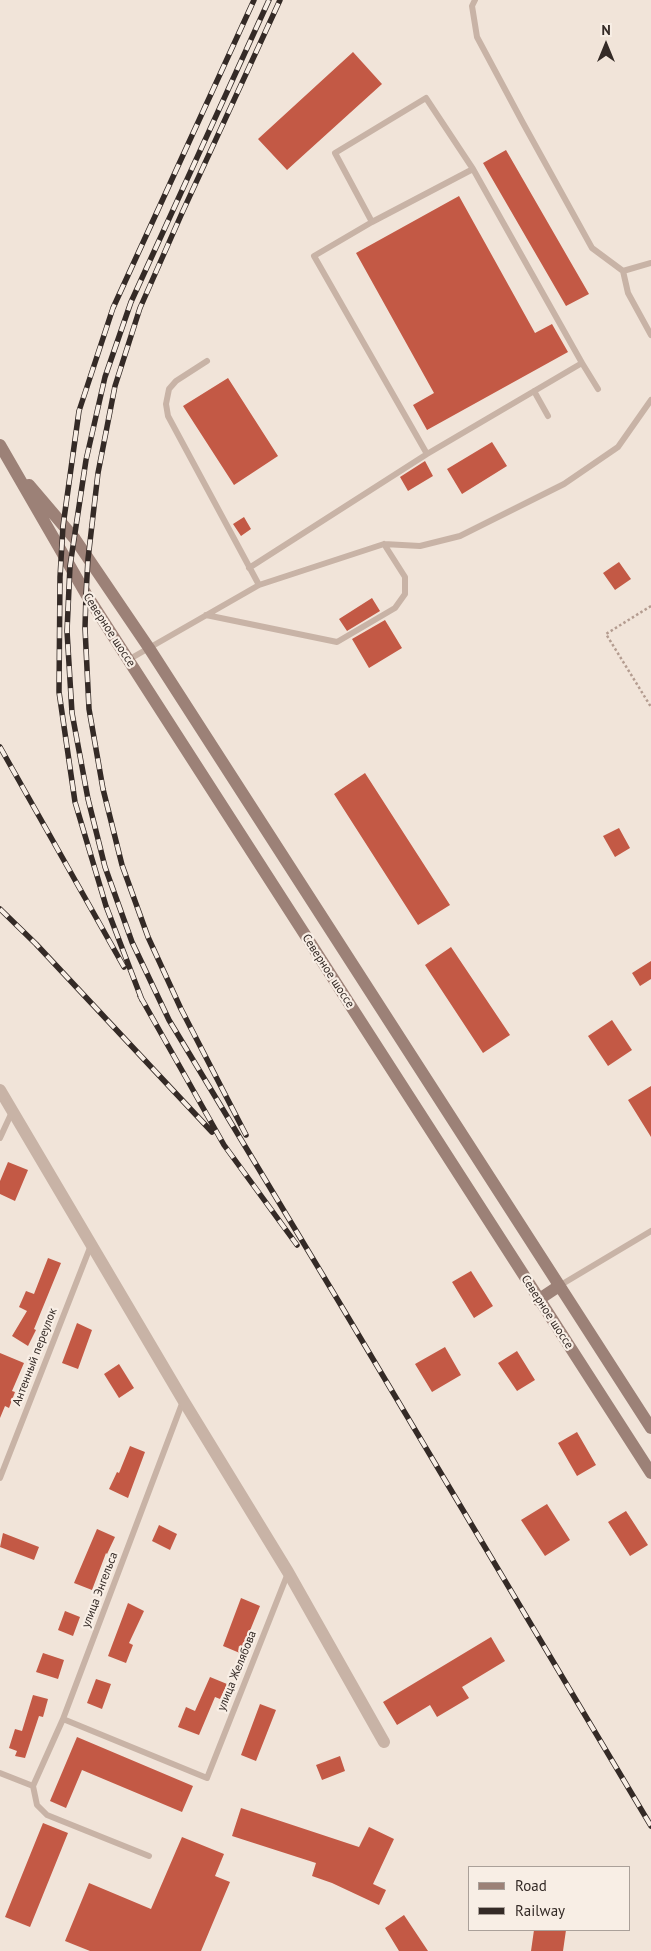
<!DOCTYPE html>
<meta charset="utf-8">
<style>
body{margin:0}
#map{position:relative;width:651px;height:1951px;overflow:hidden;background:#f1e4d9;font-family:"PT Sans",sans-serif}
canvas{display:block}
.legend{position:absolute;left:468px;top:1866px;width:162px;height:65px;box-sizing:border-box;background:#f8eee5;border:1px solid #aaa099;margin:0;padding:6px 9px;list-style:none;font-size:15px;color:#342a26}
.legend li{display:flex;align-items:center;gap:10px;height:25px}
.legend b{width:25px;border:1px solid #aaa099}
.north{position:absolute;left:581px;top:20px;width:50px;height:50px;-webkit-text-stroke:4px #f8eee5;paint-order:stroke;rotate:0deg;font-size:14px;font-weight:700;line-height:20px;text-align:center;color:#342a26}
.north::after{content:'';display:block;margin:auto;width:18px;height:22px;background:#342a26;clip-path:polygon(50% 0,100% 100%,50% 72%,0 100%)}
</style>
<div id="map">
<canvas width="651" height="1951"></canvas>
<ul class="legend">
<li><b style="height:6px;background:#9c8177"></b>Road</li>
<li><b style="height:6px;background:#342a26"></b>Railway</li>
</ul>
<div class="north">N</div>
</div>
<script>
const context = document.querySelector('canvas').getContext('2d');
context.lineJoin = 'round';
function paint(path, color) { context.fillStyle = color; context.fill(path, 'evenodd'); }
const toPath = rows => new Path2D(rows.map(r => 'M' + r).join(''));
function trace(path, color, width, dash) { context.strokeStyle = color; context.lineWidth = width; context.lineCap = dash ? 'butt' : 'round'; context.setLineDash(dash || []); context.stroke(path); }
function label(font, color, halo, rows, align = 'center') {
  context.font = font + ' "PT Sans",sans-serif'; context.lineWidth = 4.5; context.setLineDash([]); context.textBaseline = 'middle'; context.strokeStyle = halo; context.fillStyle = color; for (const [text, x, y, turn = 0] of rows) {
    context.save(); context.translate(x, y); context.rotate((+turn || 0) * Math.PI / 180); context.textAlign = isNaN(turn) ? turn : align; if (halo) context.strokeText(text, 0, 0); context.fillText(text, 0, 0); context.restore();
  }
}
paint(toPath([
 [353,52,382,84,287,170,258,139],
 [506,150,589,294,566,306,483,163],
 [459,196,535,333,552,324,568,352,427,430,413,405,434,393,356,253],
 [228,378,278,456,234,485,183,406],
 [492,442,507,466,462,494,447,469],
 [425,461,433,476,408,491,400,477],
 [244,517,251,529,241,536,233,524],
 [619,562,631,579,615,590,603,573],
 [372,598,380,611,347,631,339,619],
 [385,620,402,648,369,668,352,639],
 [365,773,450,905,418,925,334,794],
 [619,828,630,848,615,857,603,836],
 [451,947,510,1035,483,1053,425,965],
 [651,961,651,979,640,986,632,973],
 [612,1020,632,1050,608,1066,588,1036],
 [651,1086,651,1137,628,1100],
 [8,1162,28,1170,15,1201,0,1194,0,1181],
 [48,1258,61,1263,34,1329,36,1330,28,1346,12,1336,27,1311,19,1307,26,1291,34,1294],
 [471,1271,493,1306,474,1318,452,1282],
 [77,1323,92,1330,78,1369,62,1363],
 [445,1347,461,1375,432,1392,415,1364],
 [517,1351,535,1380,517,1391,498,1363],
 [0,1353,24,1363,12,1391,15,1392,9,1408,5,1406,0,1418],
 [119,1364,134,1388,119,1398,104,1374],
 [577,1432,596,1465,577,1476,558,1443],
 [130,1446,145,1452,128,1498,109,1489,117,1472,119,1473],
 [547,1504,570,1540,545,1556,521,1520],
 [626,1511,648,1545,630,1556,608,1522],
 [159,1525,177,1534,170,1550,152,1541],
 [97,1529,115,1537,107,1554,106,1553,92,1590,74,1583],
 [3,1533,39,1547,34,1560,0,1547],
 [241,1598,260,1606,249,1633,256,1636,247,1656,223,1646],
 [128,1603,144,1611,129,1643,133,1645,126,1663,108,1656],
 [65,1611,80,1617,73,1636,58,1630],
 [491,1637,505,1661,462,1687,469,1698,437,1717,430,1705,397,1725,383,1702],
 [43,1653,64,1660,58,1679,36,1672],
 [210,1677,227,1684,220,1699,215,1697,199,1735,178,1727,186,1707,195,1711],
 [96,1679,111,1684,102,1709,87,1703],
 [33,1695,48,1699,43,1717,39,1716,25,1758,15,1756,17,1751,9,1748,15,1729,22,1731],
 [260,1704,276,1710,256,1761,241,1755],
 [77,1737,193,1786,182,1812,82,1770,66,1808,50,1801],
 [340,1756,345,1771,322,1780,316,1765],
 [241,1808,359,1847,369,1827,394,1839,373,1884,386,1890,379,1905,332,1883,312,1876,316,1863,232,1836],
 [43,1823,68,1833,30,1927,5,1917],
 [182,1837,224,1854,215,1876,230,1882,201,1951,90,1951,65,1941,89,1883,151,1909],
 [404,1915,428,1951,399,1951,385,1928],
 [534,1930,566,1930,563,1951,531,1951]
]), '#c35945');
trace(toPath([
 [651,606,606,634,651,707]
]), '#b49c90', 2.5, [2.5, 2.5]);
trace(toPath([
 [475,0,472,6,477,37,523,123,592,248,623,271,628,293,651,335],
 [623,271,651,263],
 [207,361,176,381,169,389,166,404,168,416,259,585],
 [582,363,598,389],
 [534,391,548,416],
 [427,454,582,363,473,169],
 [249,568,427,454,314,256,372,222,473,169,426,98,335,153,372,222],
 [206,615,337,642,395,608,405,594,405,577,384,544],
 [128,660,259,585,384,544,420,546,460,536,564,484,618,447,651,400],
 [0,1138,12,1112],
 [559,1286,651,1231],
 [0,1478,91,1245],
 [63,1719,207,1778,288,1573],
 [0,1773,33,1786],
 [149,1856,47,1815,37,1805,33,1786,63,1719,183,1401]
]), '#c8b3a6', 6);
trace(toPath([
 [0,1090,183,1400,288,1572,384,1742]
]), '#c8b3a6', 12);
trace(toPath([
 [0,445,86,594,651,1473],
 [29,485,75,539,149,648,651,1428],
 [538,1300,559,1286]
]), '#9c8177', 12);
const rail = toPath([
 [269,0,131,302,105,377,86,460,70,566,67,631,72,713,88,799,105,867,132,942,169,1020,339,1302,651,1826],
 [0,747,124,967],
 [0,909,36,944,212,1132],
 [140,996,224,1145,297,1245],
 [142,1000,106,906,75,802,59,692,60,577,63,526,79,411,113,308,254,0],
 [246,1135,181,1009,148,937,122,865,103,789,89,709,85,628,86,594,88,559,98,473,115,386,140,308,182,213,280,0]
]);
trace(rail, '#342a26', 5.5);
trace(rail, '#f8eee5', 4, [11]);
label('12px', '#342a26', '#f8eee5', [
 ["Северное шоссе",109,630,57],
 ["Северное шоссе",328,971,57],
 ["Северное шоссе",547,1312,57],
 ["Антенный переулок",35,1357,-69],
 ["улица Энгельса",100,1590,-69],
 ["улица Желябова",237,1671,-68]
]);
</script>
